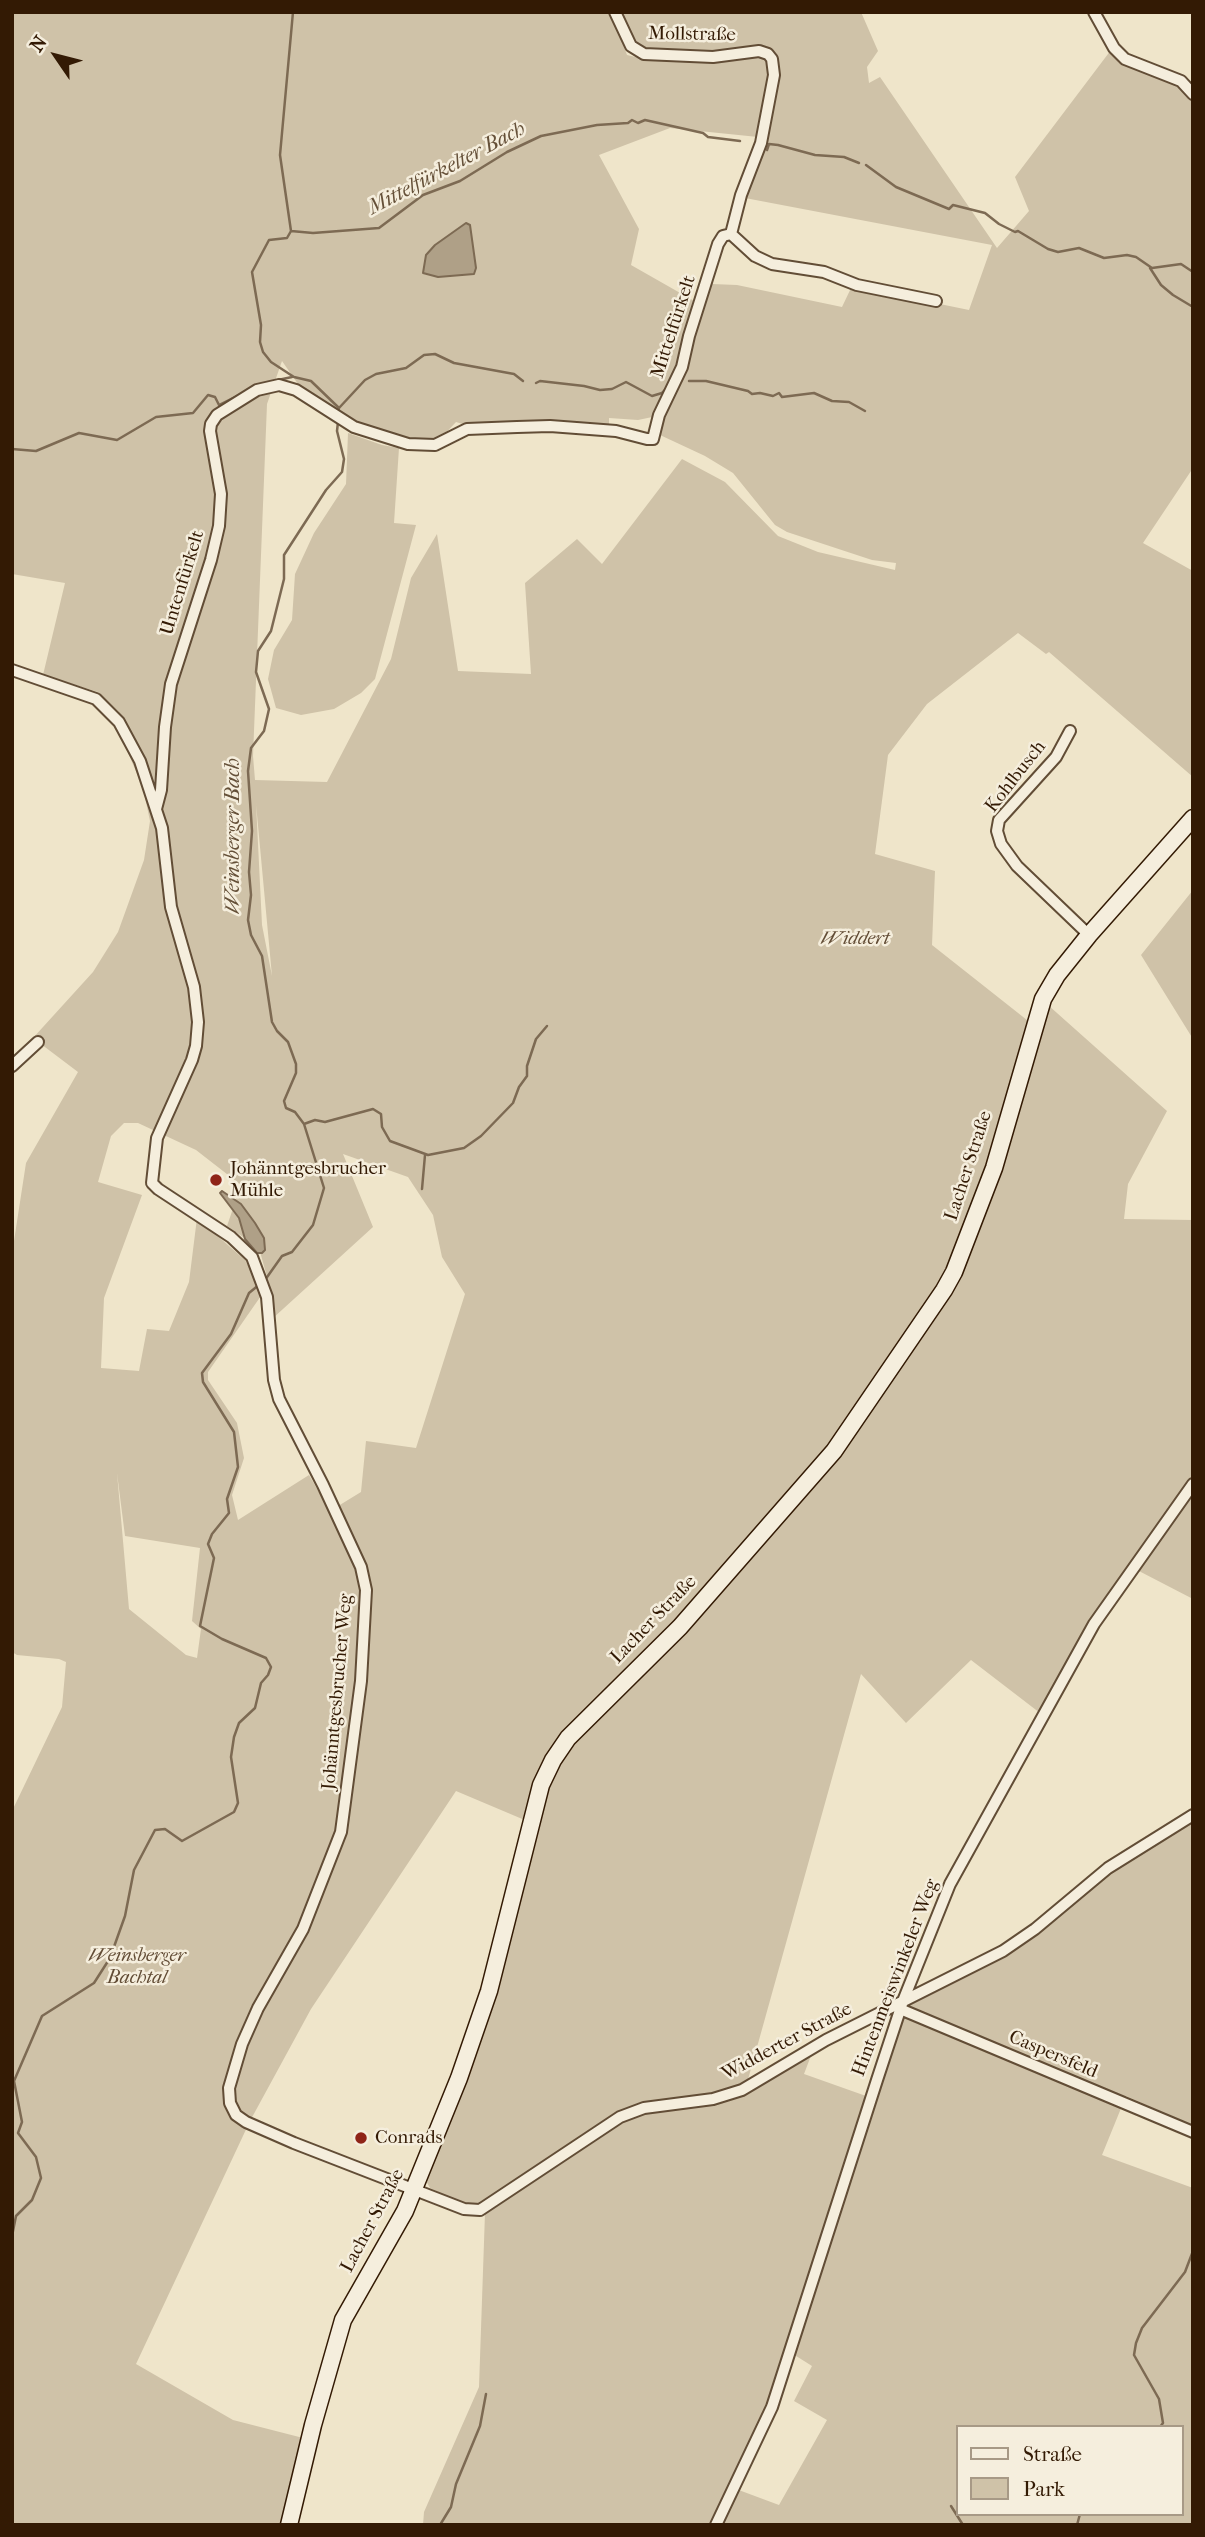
<!DOCTYPE html>
<meta charset="utf-8">
<style>
body{margin:0}
#map{position:relative;width:1205px;height:2537px;overflow:hidden;background:#efe5ca;font-family:"IM FELL French Canon",serif}
canvas{display:block}
.frame{position:absolute;inset:0;border:14px solid #331a04;pointer-events:none}
.legend{position:absolute;left:956px;top:2425px;width:228px;height:91px;box-sizing:border-box;background:#f5eedd;border:2px solid #a79986;margin:0;padding:9px 12px;list-style:none;font-size:21px;color:#331a04}
.legend li{display:flex;align-items:center;gap:14px;height:35px}
.legend b{width:35px;border:2px solid #a79986}
.north{position:absolute;left:21px;top:21px;width:70px;height:70px;-webkit-text-stroke:5px #f5eedd;paint-order:stroke;rotate:305deg;font-size:19px;font-weight:700;line-height:28px;text-align:center;color:#331a04}
.north::after{content:'';display:block;margin:auto;width:24px;height:32px;background:#331a04;clip-path:polygon(50% 0,100% 100%,50% 72%,0 100%)}
</style>
<div id="map">
<canvas width="1205" height="2537"></canvas>
<div class="frame"></div>
<ul class="legend">
<li><b style="height:9px;background:#f5eedd"></b>Straße</li>
<li><b style="height:19px;background:#cfc2a8"></b>Park</li>
</ul>
<div class="north">N</div>
</div>
<script>
const context = document.querySelector('canvas').getContext('2d');
context.lineJoin = 'round';
function paint(path, color) { context.fillStyle = color; context.fill(path, 'evenodd'); }
const toPath = rows => new Path2D(rows.map(r => 'M' + r).join(''));
function trace(path, color, width, dash) { context.strokeStyle = color; context.lineWidth = width; context.lineCap = dash ? 'butt' : 'round'; context.setLineDash(dash || []); context.stroke(path); }
function label(font, color, halo, rows, align = 'center') {
  context.font = font + ' "IM FELL French Canon",serif'; context.lineWidth = 5; context.setLineDash([]); context.textBaseline = 'middle'; context.strokeStyle = halo; context.fillStyle = color; for (const [text, x, y, turn = 0] of rows) {
    context.save(); context.translate(x, y); context.rotate((+turn || 0) * Math.PI / 180); context.textAlign = isNaN(turn) ? turn : align; if (halo) context.strokeText(text, 0, 0); context.fillText(text, 0, 0); context.restore();
  }
}
paint(toPath([
 [12,12,611,12,627,55,644,59,761,56,771,65,758,137,670,128,599,155,639,229,631,265,696,302,677,372,657,416,638,420,609,418,609,429,466,425,456,422,442,437,426,440,407,440,385,435,343,416,298,384,282,361,267,404,253,756,255,780,327,782,391,659,411,578,437,534,458,671,531,674,525,583,577,539,602,564,682,459,725,482,778,536,818,552,895,570,896,563,872,560,787,532,775,525,733,473,705,456,660,435,662,420,697,317,712,284,737,285,842,307,852,286,969,310,992,245,745,198,767,141,778,68,776,54,766,46,712,54,652,51,636,45,621,12,861,12,878,51,867,67,869,83,880,77,997,248,1029,211,1015,177,1111,50,1140,69,1181,87,1193,99,1193,468,1143,543,1193,571,1193,777,1049,652,1046,654,1018,633,927,704,888,755,875,854,935,871,932,945,1032,1024,991,1158,951,1270,831,1447,677,1625,558,1741,527,1821,456,1791,311,2009,250,2121,136,2364,233,2420,307,2439,285,2525,12,2525,12,1811,62,1707,66,1662,59,1659,17,1655,12,1652,12,1254,26,1163,78,1072,33,1038,93,972,118,932,144,860,150,821,143,788,115,722,119,712,98,692,43,675,65,583,12,574],
 [256,803,256,804,272,976,262,925],
 [124,1123,138,1123,196,1150,241,1185,227,1226,259,1248,269,1284,272,1319,373,1227,343,1154,408,1177,433,1215,442,1257,465,1294,416,1448,366,1441,361,1492,330,1511,309,1475,238,1520,232,1495,244,1458,237,1423,208,1380,208,1372,263,1293,245,1260,197,1218,189,1282,169,1331,147,1329,139,1371,101,1368,104,1298,142,1195,98,1182,111,1136],
 [117,1473,125,1536,200,1548,192,1621,201,1629,197,1658,186,1655,129,1609],
 [348,433,382,445,399,448,394,523,416,525,375,679,361,693,334,709,301,715,276,708,268,679,274,650,292,620,295,574,314,533,346,484],
 [1193,890,1193,1039,1141,955],
 [1048,1005,1167,1111,1128,1184,1124,1219,1193,1220,1193,1478,1115,1587,1040,1713,971,1660,906,1723,861,1674,747,2083,727,2091,642,2105,478,2205,464,2204,430,2188,425,2179,544,1792,558,1759,838,1453,958,1274],
 [1193,1490,1193,1599,1137,1570],
 [1193,1819,1193,2126,1126,2096,1102,2155,1193,2188,1193,2525,720,2525,736,2489,779,2505,827,2420,794,2401,812,2366,793,2354,904,2012,911,2001,1015,1948,1098,1879],
 [958,2427,1182,2427,1182,2514,958,2514],
 [812,2053,804,2074,866,2096,774,2394,713,2525,423,2525,424,2512,479,2387,485,2213,620,2122,637,2115,720,2101]
]), '#cfc2a8');
const water = toPath([
 [466,223,470,225,476,268,474,274,438,277,423,273,426,255,435,245,466,223],
 [222,1191,241,1204,255,1223,264,1238,265,1250,262,1253,257,1253,245,1239,239,1218,220,1193,222,1191]
]);
paint(water, '#afa087');
trace(water, '#7d6a53', 2);
trace(toPath([
 [293,12,280,155,291,231,287,238,269,240,252,272,261,325,260,342,263,352,271,362,294,377,311,381,339,408,338,412],
 [767,150,769,144,778,145,815,155,844,157,859,163],
 [866,165,896,187,949,209,953,205,985,213,999,224,1015,232,1018,231,1048,249,1058,252,1079,248,1104,258,1127,255,1136,257,1152,268,1181,264,1193,272],
 [291,231,313,233,379,228,423,195,460,181,507,152,541,136,597,125,628,123,632,120,638,123,645,120,703,133,708,137,740,141],
 [1150,268,1161,285,1173,295,1193,307],
 [278,380,292,377],
 [689,381,706,381,748,391,752,394,760,393,773,396,779,393,782,397,814,393,832,401,849,402,865,411],
 [536,383,540,381,584,386,600,390,612,389,626,382,652,396,662,393,666,389],
 [339,408,365,380,376,374,406,368,424,355,435,354,454,363,514,374,523,381],
 [12,449,36,451,79,433,117,440,156,417,193,413,208,395,215,397,219,405,243,393],
 [304,1124,315,1120,325,1122,373,1109,381,1114,382,1127,390,1141,428,1155,464,1148,481,1136,513,1103,519,1087,527,1076,527,1066,536,1039,547,1026],
 [422,1189,425,1155],
 [265,1280,282,1256,292,1252,313,1225,324,1188,304,1124,295,1112,286,1108,284,1101,296,1073,296,1064,288,1042,277,1031,272,1022,262,956,251,935,248,920,251,895,249,872,252,831,248,771,251,748,264,731,269,709,256,672,258,651,271,631,284,579,284,555,326,490,342,472,344,459,337,431,338,422],
 [12,2236,16,2216,32,2200,41,2178,36,2157,18,2133,22,2122,14,2081,42,2016,94,1983,110,1958,125,1916,134,1870,155,1830,165,1829,182,1841,234,1812,238,1803,231,1757,234,1737,239,1723,255,1708,261,1683,268,1675,271,1667,266,1658,222,1639,200,1626,214,1558,208,1544,212,1534,229,1513,227,1499,238,1467,234,1432,203,1382,202,1373,231,1334,249,1293,260,1284],
 [1160,2427,1163,2423,1159,2399,1134,2355,1136,2343,1142,2328,1185,2272,1193,2251],
 [951,2506,963,2525],
 [440,2525,451,2507,456,2484,480,2426,486,2394],
 [1077,2525,1080,2514]
]), '#7d6a53', 2.5);
const street = toPath([
 [615,12,631,46,644,54,713,57,759,51,768,54,772,59,774,75,761,143,741,195,731,234],
 [1094,12,1114,48,1125,59,1181,81,1193,94],
 [731,234,755,256,772,264,824,272,857,285,936,301],
 [12,670,96,699,119,722,140,761,162,828,171,907,194,987,198,1022,196,1046,192,1060,157,1138,152,1183,158,1189,231,1237,252,1257,267,1297,274,1380,279,1399,323,1485,361,1567,366,1590,361,1681,341,1832,303,1929,258,2008,242,2044,229,2088,230,2103,236,2115,246,2122,294,2143,464,2209,480,2210,620,2117,644,2108,713,2099,742,2090,826,2040,1003,1951,1035,1929,1108,1868,1193,1815],
 [1070,731,1056,757,999,820,997,831,1001,844,1017,866,1089,935],
 [156,809,161,790,165,727,171,684,211,560,219,526,221,494,210,431,211,424,217,415,257,390,279,385,296,390,354,427,408,444,435,445,467,429,517,427,550,426,616,431,647,439,653,439,659,415,682,367,689,336,718,244,723,236,731,234],
 [12,1066,38,1042],
 [900,2009,1193,2132],
 [716,2525,772,2407,877,2080,903,2001,950,1884,1094,1624,1193,1484]
]);
const secondary = toPath([
 [289,2525,313,2425,343,2320,405,2211,459,2078,489,1991,541,1785,553,1760,568,1738,680,1627,834,1451,944,1290,954,1272,994,1168,1043,999,1057,975,1089,935,1193,818]
]);
trace(street, '#624d36', 14);
trace(secondary, '#331a04', 19);
trace(street, '#f5eedd', 10);
trace(secondary, '#f5eedd', 16);
for (const [x, y, r, color] of [
 [216,1180,7,"#8f2418"],
 [361,2138,7,"#8f2418"]
]) { const dot = new Path2D(); dot.arc(x, y, r, 0, 2 * Math.PI); context.fillStyle = color; context.fill(dot); trace(dot, '#f5eedd', 2.5); }
label('19px', '#331a04', '#f5eedd', [
 ["Mollstraße",692,35,1],
 ["Mittelfürkelt",674,327,-72],
 ["Untenfürkelt",183,583,-73],
 ["Kohlbusch",1016,777,-52],
 ["Lacher Straße",969,1166,-72],
 ["Lacher Straße",654,1620,-46],
 ["Johänntgesbrucher Weg",338,1692,-85],
 ["Hintenmeiswinkeler Weg",896,1978,-69],
 ["Widderter Straße",787,2042,-28],
 ["Caspersfeld",1053,2055,23],
 ["Lacher Straße",373,2221,-62]
]);
label('italic 19px', '#624c35', '#f5eedd', [
 ["Widdert",855,939],
 ["Weinsberger",137,1956],
 ["Bachtal",137,1978]
]);
label('19px', '#331a04', '#f5eedd', [
 ["Johänntgesbrucher",230,1169],
 ["Mühle",230,1191],
 ["Conrads",375,2138]
], 'left');
label('italic 21px', '#655038', '#f5eedd', [
 ["Mittelfürkelter Bach",447,169,-28],
 ["Weinsberger Bach",234,836,-90]
]);
</script>
